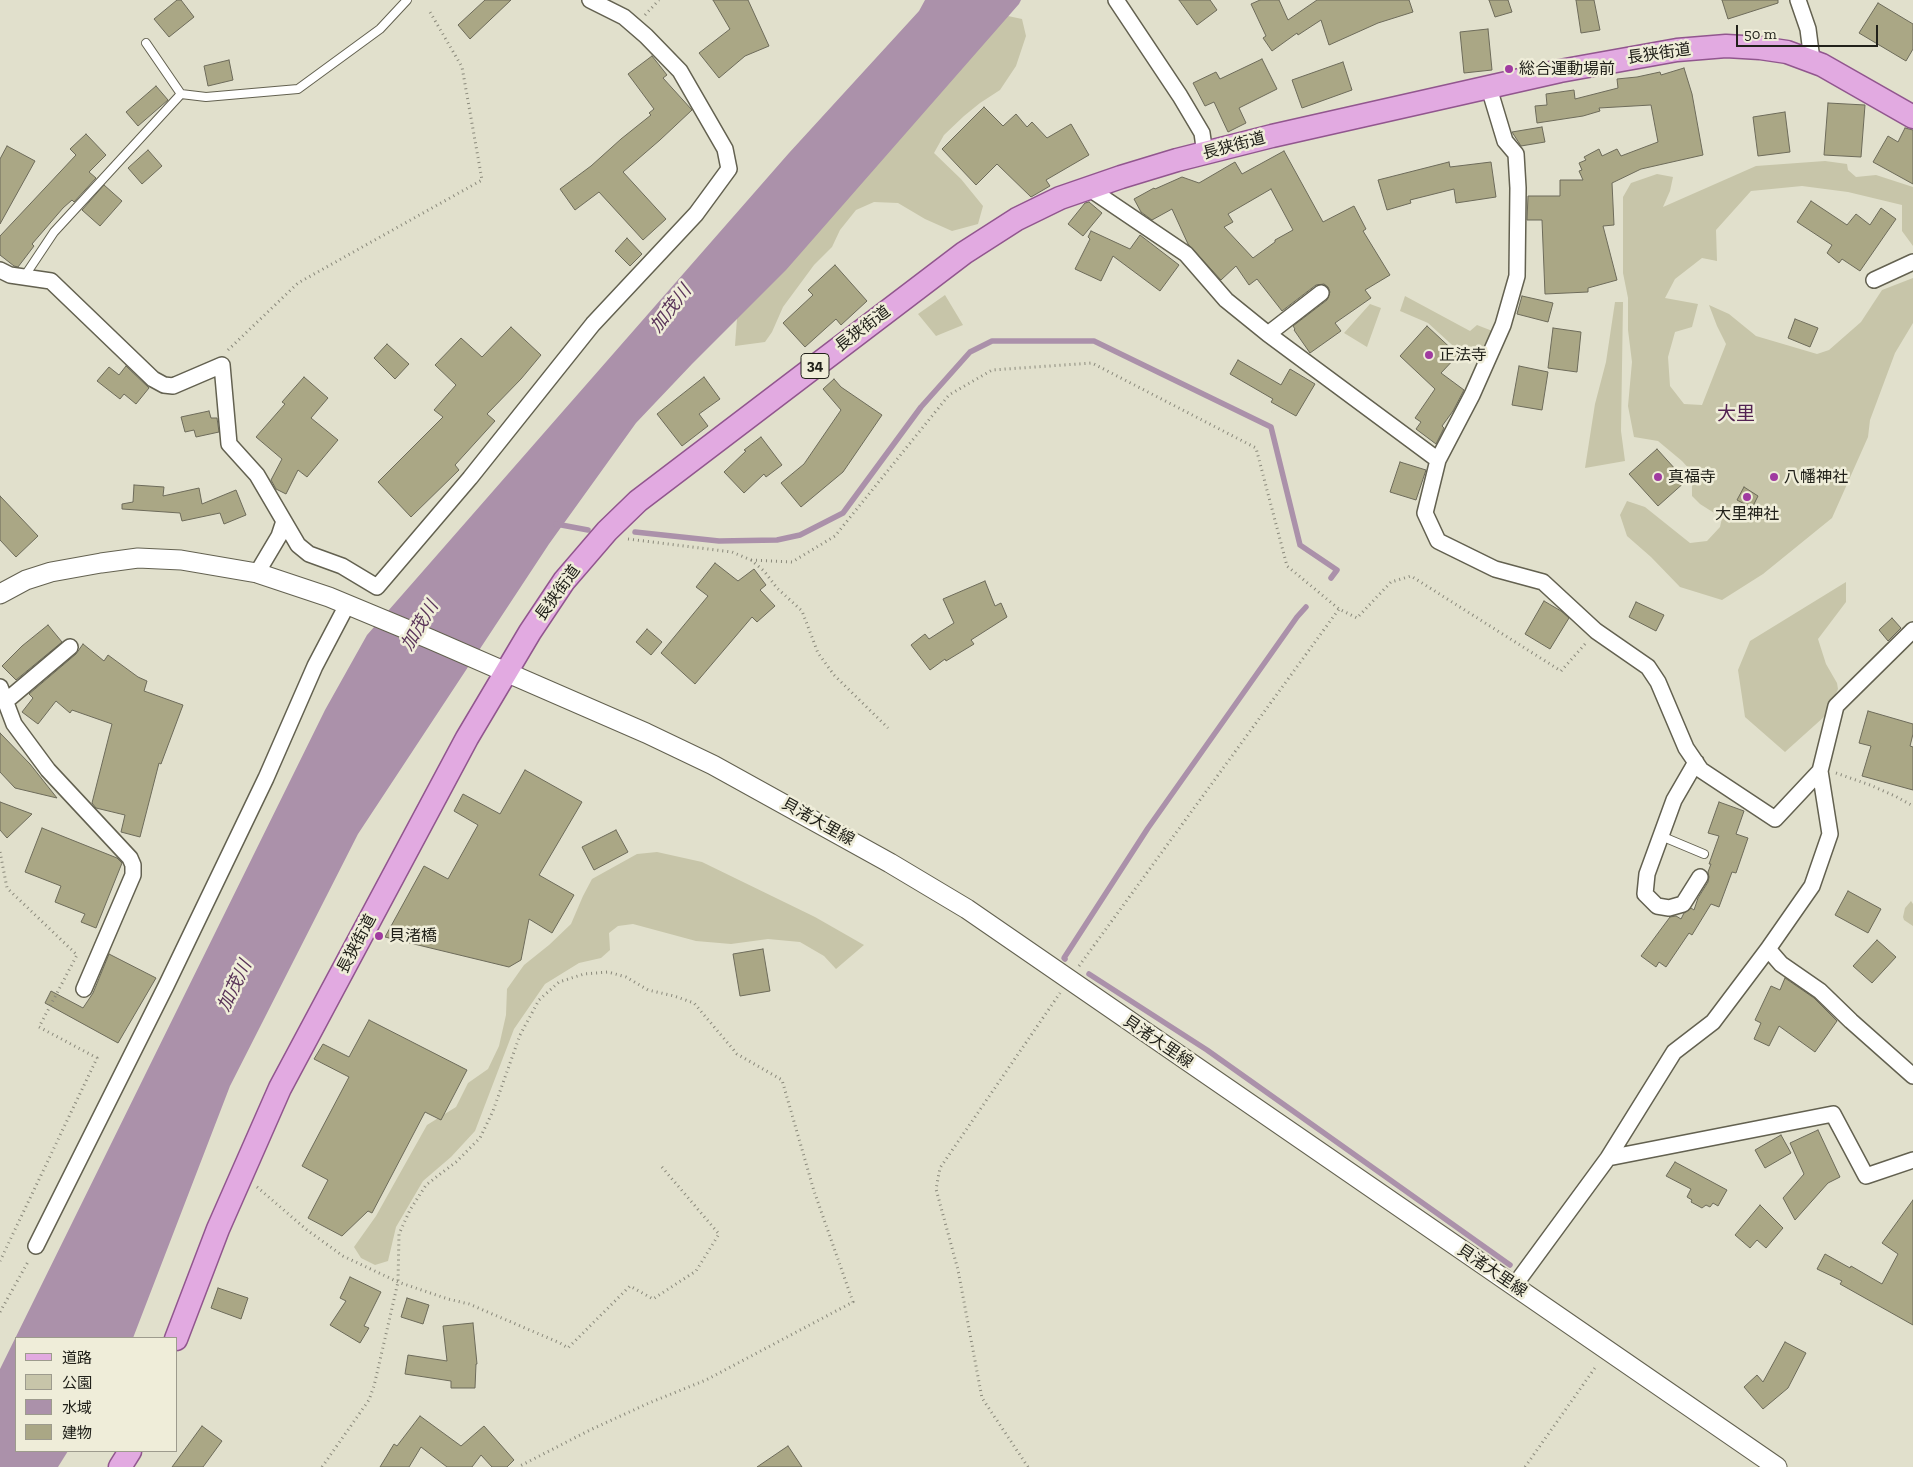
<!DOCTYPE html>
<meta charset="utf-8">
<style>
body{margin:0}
#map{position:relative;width:1913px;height:1467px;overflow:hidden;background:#e1e0cc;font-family:"Zilla Slab","Noto Sans JP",serif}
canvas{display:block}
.legend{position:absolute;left:15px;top:1337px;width:162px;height:115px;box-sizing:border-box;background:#efedd9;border:1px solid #9d9b8d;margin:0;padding:6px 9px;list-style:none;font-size:15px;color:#21211a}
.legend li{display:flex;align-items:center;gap:10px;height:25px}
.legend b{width:25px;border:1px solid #9d9b8d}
.scale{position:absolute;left:1736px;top:25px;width:142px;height:22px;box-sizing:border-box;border:2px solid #21211a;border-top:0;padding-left:6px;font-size:15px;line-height:18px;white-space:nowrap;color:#21211a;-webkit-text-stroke:4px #efedd9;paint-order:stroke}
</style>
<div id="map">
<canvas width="1913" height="1467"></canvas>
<ul class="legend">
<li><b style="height:6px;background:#e2aae1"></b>道路</li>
<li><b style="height:14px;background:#c7c5a9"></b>公園</li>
<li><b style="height:14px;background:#ab91aa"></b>水域</li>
<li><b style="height:14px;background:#aaa785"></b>建物</li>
</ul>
<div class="scale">50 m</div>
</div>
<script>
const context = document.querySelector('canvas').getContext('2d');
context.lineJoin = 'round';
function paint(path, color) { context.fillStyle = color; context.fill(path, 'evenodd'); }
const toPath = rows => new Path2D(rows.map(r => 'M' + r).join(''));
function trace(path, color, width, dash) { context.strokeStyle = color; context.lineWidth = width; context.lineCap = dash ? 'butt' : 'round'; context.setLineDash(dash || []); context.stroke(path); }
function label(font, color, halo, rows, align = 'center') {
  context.font = font + ' "Zilla Slab","Noto Sans JP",serif'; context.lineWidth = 5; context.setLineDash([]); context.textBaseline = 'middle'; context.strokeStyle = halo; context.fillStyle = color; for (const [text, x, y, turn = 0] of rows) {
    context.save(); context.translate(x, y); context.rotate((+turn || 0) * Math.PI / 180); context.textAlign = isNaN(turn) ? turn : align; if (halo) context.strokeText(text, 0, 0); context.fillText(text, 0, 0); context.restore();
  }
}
paint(toPath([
 [980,10,1022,19,1026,36,1016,66,1000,90,980,103,964,116,944,135,934,153,961,179,983,206,978,224,952,231,925,219,898,203,874,202,856,210,840,230,832,247,814,265,783,307,772,332,765,342,735,346,738,305],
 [1825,161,1847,164,1848,170,1856,177,1876,175,1913,187,1913,246,1902,231,1902,205,1848,192,1802,186,1751,191,1716,230,1717,261,1702,258,1675,279,1665,298,1698,304,1692,327,1675,332,1668,357,1670,386,1684,404,1702,405,1726,344,1717,326,1709,305,1729,314,1756,336,1817,354,1829,350,1861,322,1882,290,1913,278,1913,323,1895,353,1870,420,1868,437,1832,518,1763,574,1722,600,1680,587,1651,557,1627,536,1620,515,1627,501,1645,507,1690,543,1707,541,1720,527,1722,518,1700,504,1692,496,1692,472,1682,461,1658,441,1634,437,1628,406,1632,362,1628,330,1628,298,1623,273,1623,197,1631,183,1657,174,1673,177,1670,191,1663,207,1756,166],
 [945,295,963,325,936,336,918,314],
 [1405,296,1470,331,1477,325,1495,332,1482,361,1462,354,1428,323,1400,311],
 [1615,302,1623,302,1621,431,1625,461,1585,468,1595,404,1606,362],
 [1370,304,1381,308,1367,347,1344,333],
 [1846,582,1846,602,1818,639,1826,664,1837,683,1838,689,1825,716,1785,752,1745,717,1738,670,1750,641],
 [657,852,702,862,815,917,864,945,836,969,824,956,800,942,768,939,731,944,696,941,633,924,618,926,609,933,610,950,601,958,579,963,545,984,514,1029,475,1131,451,1157,423,1181,396,1227,388,1261,375,1265,361,1258,354,1247,376,1216,427,1125,456,1107,468,1083,488,1069,499,1046,506,1015,507,989,524,965,549,945,571,924,583,896,592,879,637,854],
 [1911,901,1913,904,1913,926,1904,920,1903,917,1905,908]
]), '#c7c5a9');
paint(toPath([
 [925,0,1021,0,1019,4,786,270,692,364,636,423,549,544,358,834,230,1086,133,1338,16,1338,16,1451,68,1451,58,1467,0,1467,0,1369,325,710,367,635,789,153,919,11]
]), '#ab91aa');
trace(toPath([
 [556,524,588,530],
 [635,532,719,541,777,540,800,535,843,513,921,407,970,352,992,341,1094,341,1271,427,1300,545,1337,570,1331,578],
 [1065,959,1064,958,1148,828,1297,617,1306,607],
 [1089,974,1207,1050,1510,1265]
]), '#ab91aa', 5.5);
const building = toPath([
 [177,0,181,0,194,17,169,37,154,19,177,0],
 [485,0,511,0,470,39,458,25,485,0],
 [713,0,748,0,769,46,745,56,719,78,699,53,730,29,713,0],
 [1179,0,1210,0,1217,10,1197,25,1179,0],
 [1260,0,1279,0,1288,20,1317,0,1409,0,1413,12,1378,23,1329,45,1321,20,1298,35,1297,33,1272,51,1263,38,1266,36,1251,4,1260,0],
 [1489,0,1508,0,1512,12,1495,17,1489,0],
 [1576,0,1594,0,1600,30,1581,33,1576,0],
 [1722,0,1778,0,1778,3,1728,19,1722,0],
 [1878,3,1913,24,1913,49,1906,61,1859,33,1878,3],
 [1488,29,1492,70,1464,73,1460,32,1488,29],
 [652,56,667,75,663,78,692,110,660,140,623,172,666,219,643,240,599,192,575,210,560,189,591,166,621,139,651,115,649,113,654,109,628,74,652,56],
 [1262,59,1277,89,1239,108,1246,123,1228,132,1214,102,1205,106,1193,83,1216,72,1220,79,1262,59],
 [229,60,233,80,208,86,204,66,229,60],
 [1343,62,1352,90,1302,108,1292,80,1343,62],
 [1684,68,1692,94,1703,155,1641,169,1612,183,1614,225,1603,226,1617,280,1588,288,1588,292,1545,294,1542,220,1527,220,1528,196,1560,196,1560,180,1583,180,1579,171,1582,170,1579,163,1586,160,1584,157,1599,149,1602,156,1617,149,1621,156,1658,142,1651,105,1599,108,1600,111,1583,116,1537,123,1535,106,1547,105,1546,94,1574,90,1575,99,1618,88,1617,79,1637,77,1660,72,1661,75,1684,68],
 [156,86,168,100,138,126,126,112,156,86],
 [1828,103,1865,105,1861,157,1824,155,1828,103],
 [984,107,1003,126,1016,114,1027,127,1032,122,1047,138,1071,124,1089,155,1046,180,1050,186,1031,197,997,164,976,185,942,149,984,107],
 [1785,112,1790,152,1758,156,1753,117,1785,112],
 [1542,127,1545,142,1521,146,1512,132,1542,127],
 [1905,128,1913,130,1913,184,1873,162,1888,136,1898,142,1905,128],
 [86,134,106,155,89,172,96,178,74,202,72,200,63,208,32,244,34,246,18,267,14,266,0,255,0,236,76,155,70,149,86,134],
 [7,146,35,161,0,224,0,159,7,146],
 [148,150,162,166,142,184,128,168,148,150],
 [1284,151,1323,222,1354,206,1366,229,1363,231,1390,275,1365,290,1371,298,1335,323,1341,331,1310,353,1294,330,1295,329,1293,326,1327,300,1330,292,1328,287,1324,284,1316,285,1282,311,1257,279,1249,285,1236,266,1221,280,1188,244,1172,209,1152,220,1141,212,1134,199,1154,188,1155,189,1182,177,1199,183,1235,162,1242,174,1284,151],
 [1271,189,1293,230,1275,240,1275,242,1253,258,1224,227,1233,222,1228,214,1271,189],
 [1449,162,1450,167,1491,162,1496,197,1456,203,1454,189,1410,200,1411,203,1387,210,1378,180,1449,162],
 [104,185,122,201,100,226,82,210,104,185],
 [1811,201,1847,225,1856,214,1870,225,1881,208,1896,219,1860,271,1842,259,1839,263,1827,253,1832,245,1797,222,1811,201],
 [1089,202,1102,213,1083,236,1068,224,1085,203,1089,202],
 [1091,231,1130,249,1140,235,1179,265,1160,291,1113,256,1101,281,1075,269,1090,239,1088,237,1091,231],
 [627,238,642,254,630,266,615,251,627,238],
 [835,265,867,301,841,325,836,319,805,347,783,323,813,295,808,290,835,265],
 [1522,296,1553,303,1548,322,1517,314,1522,296],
 [1795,319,1818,328,1810,347,1788,338,1795,319],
 [1427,326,1458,355,1441,373,1464,390,1453,411,1442,426,1444,428,1436,444,1416,429,1421,422,1415,418,1435,389,1400,356,1427,326],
 [511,327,541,355,521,379,487,414,495,421,455,465,459,470,411,517,378,482,443,417,434,410,456,385,435,365,461,338,482,357,511,327],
 [1553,328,1581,332,1577,372,1548,368,1553,328],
 [387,344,409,364,395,379,374,358,387,344],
 [1238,360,1281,385,1290,369,1315,384,1296,416,1271,402,1273,399,1230,374,1238,360],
 [126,366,149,388,136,404,124,394,120,399,97,381,109,367,119,375,126,366],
 [1519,366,1548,372,1542,410,1512,405,1519,366],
 [304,377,328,398,311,418,338,440,307,477,298,470,286,494,276,489,271,480,282,459,256,437,285,404,282,402,304,377],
 [704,377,720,399,699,414,708,426,682,446,657,414,704,377],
 [834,379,841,387,882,415,843,472,801,507,781,483,804,464,841,410,823,389,834,379],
 [209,411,211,418,217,418,219,432,196,437,194,430,185,432,181,417,209,411],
 [761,437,782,465,766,477,764,474,744,493,724,472,746,451,744,450,761,437],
 [1657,449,1686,481,1658,506,1629,474,1657,449],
 [1400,462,1426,470,1416,500,1390,492,1400,462],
 [134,485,164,487,163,496,199,488,202,504,236,490,246,515,224,524,220,513,182,521,180,513,122,509,122,504,133,502,134,485],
 [1744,487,1758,496,1752,508,1737,500,1744,487],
 [0,496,38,536,16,557,0,540,0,496],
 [715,563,738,581,754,569,766,585,760,590,775,606,757,622,752,617,695,684,661,653,708,596,696,587,715,563],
 [985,581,995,606,1001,603,1007,617,971,640,974,644,946,661,945,659,930,670,911,645,925,634,929,639,954,623,943,599,985,581],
 [1544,601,1561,611,1569,618,1550,649,1525,634,1544,601],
 [1636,602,1664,615,1656,631,1629,617,1636,602],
 [1892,618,1901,628,1888,641,1879,630,1892,618],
 [48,625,62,642,16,680,2,666,22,646,48,625],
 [647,629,662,642,651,655,636,642,647,629],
 [83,644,104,661,108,655,138,677,147,681,144,691,183,705,161,764,159,763,140,837,121,832,125,815,96,808,92,803,112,724,72,710,70,713,56,701,38,724,22,712,33,698,29,694,76,654,83,644],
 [1868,711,1913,724,1913,734,1910,746,1913,747,1913,790,1862,776,1871,746,1859,743,1868,711],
 [0,733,30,764,57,798,15,788,0,772,0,733],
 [525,770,582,802,539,875,574,895,552,933,529,919,521,960,509,967,385,937,424,866,448,879,478,825,454,811,463,794,500,814,525,770],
 [0,802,32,814,7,838,0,830,0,802],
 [1719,802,1744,811,1736,834,1748,838,1736,873,1732,872,1719,907,1711,904,1692,935,1689,933,1666,967,1659,962,1656,967,1641,956,1670,917,1676,916,1681,919,1684,913,1691,908,1694,910,1698,898,1708,882,1709,877,1708,872,1711,864,1709,864,1719,836,1708,833,1719,802],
 [42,828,117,858,122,863,96,928,81,922,85,914,55,902,61,886,25,872,42,828],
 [616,830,628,852,594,870,582,847,616,830],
 [1848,891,1881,909,1868,933,1835,915,1848,891],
 [1877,940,1896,957,1872,983,1853,966,1877,940],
 [763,949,770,991,740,996,733,954,763,949],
 [109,954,156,978,118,1043,45,1003,51,991,83,1008,93,993,109,954],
 [1785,978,1814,998,1837,1021,1815,1052,1779,1026,1769,1046,1754,1039,1761,1023,1755,1020,1771,986,1780,990,1785,978],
 [369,1020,467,1070,441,1120,425,1112,372,1213,368,1211,342,1236,308,1218,328,1180,302,1166,349,1077,314,1059,323,1044,349,1057,369,1020],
 [1818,1130,1840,1177,1828,1183,1795,1220,1783,1198,1804,1174,1790,1143,1818,1130],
 [1781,1135,1791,1153,1765,1168,1755,1150,1781,1135],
 [1675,1162,1727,1190,1718,1206,1713,1203,1710,1207,1706,1205,1702,1208,1691,1202,1692,1200,1687,1197,1691,1189,1666,1176,1675,1162],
 [1913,1200,1913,1325,1840,1284,1842,1281,1817,1269,1825,1254,1850,1268,1851,1266,1882,1284,1898,1254,1882,1243,1913,1200],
 [1760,1205,1783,1228,1766,1248,1757,1240,1750,1248,1735,1235,1760,1205],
 [350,1277,381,1292,364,1326,369,1328,360,1343,330,1325,346,1301,340,1298,350,1277],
 [218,1288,248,1298,241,1319,211,1308,218,1288],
 [407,1298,429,1305,423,1324,401,1317,407,1298],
 [473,1323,477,1364,476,1364,475,1388,451,1388,451,1381,405,1374,408,1355,447,1361,443,1326,473,1323],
 [1785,1342,1806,1353,1788,1388,1763,1409,1744,1387,1757,1375,1763,1382,1785,1342],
 [420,1416,461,1446,484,1426,514,1460,507,1467,492,1467,481,1455,472,1467,447,1467,421,1447,409,1467,380,1467,394,1444,397,1446,420,1416],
 [202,1426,222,1441,203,1467,172,1467,202,1426],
 [788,1446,802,1467,757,1467,788,1446]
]);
paint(building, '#aaa785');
trace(building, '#6d6b5a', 1);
const service = toPath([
 [146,43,181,94,206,97,298,89,380,29,407,0],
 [24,277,54,232,181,94],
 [1661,836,1704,854]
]);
const minor = toPath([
 [1116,0,1180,96,1202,133,1205,154],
 [1798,0,1808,29,1812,60],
 [1087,187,1186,254,1226,300,1268,334,1438,460,1425,513,1438,541,1495,569,1543,582,1596,631,1648,667,1658,682,1686,748,1701,770,1775,819,1820,771,1830,834,1812,886,1768,949,1781,964,1820,991,1851,1021,1913,1076],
 [0,270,10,275,51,281,153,379,164,385,173,386,222,365,229,444,257,475,298,545,309,554,342,566,377,587,470,478,593,324,696,214,729,169,725,149,680,71,646,36,624,17,590,0],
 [1874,280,1913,262],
 [1268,334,1321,293],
 [1438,460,1472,395,1503,325,1517,276,1518,188,1516,154,1505,141,1489,88],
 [257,573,279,536,284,521],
 [0,687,14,724,48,770,130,858,133,865,133,875,84,989],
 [6,701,70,647],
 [1696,762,1674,800,1647,874,1645,894,1657,906,1669,908,1683,904,1700,877],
 [1820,771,1836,706,1913,630],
 [1608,1158,1833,1114,1866,1176,1913,1160],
 [36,1246,166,986,266,778,315,666,347,605],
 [1514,1286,1608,1158,1674,1052,1713,1022,1768,949]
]);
const tertiary = toPath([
 [0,594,26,580,51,572,101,563,138,558,181,560,257,573,329,597,430,639,646,733,713,765,890,863,967,909,1777,1467]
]);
const primary = toPath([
 [176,1339,218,1229,280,1088,467,738,530,632,564,581,607,531,638,501,964,253,1017,219,1060,198,1121,177,1177,160,1272,136,1560,71,1677,50,1726,46,1760,48,1787,52,1822,65,1913,117],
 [120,1467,130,1451]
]);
trace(service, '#636150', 10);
trace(minor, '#636150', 18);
trace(tertiary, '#636150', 21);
trace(primary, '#91568e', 25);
trace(toPath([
 [645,15,659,0],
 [228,350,298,283,482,180,462,67,430,12],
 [628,539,732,552,751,560,764,571,777,588,802,611,818,653,834,675,888,728],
 [751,560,792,562,835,536,949,395,992,370,1092,363,1256,448,1287,566,1339,609,1357,618,1391,582,1411,576,1561,671,1586,643],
 [1836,773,1870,785,1895,796,1913,806],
 [0,852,7,888,77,955,39,1027,97,1058,0,1261],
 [1079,966,1339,609],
 [257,1187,307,1230,343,1256,398,1282,448,1299,469,1304,560,1343,568,1348,630,1286,653,1299,696,1271,719,1234,661,1166],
 [0,1312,29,1260],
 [322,1467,369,1400,374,1386,398,1282,399,1234,410,1210,426,1185,456,1162,480,1138,493,1111,520,1035,539,1000,559,982,584,974,608,972,626,977,648,990,674,996,694,1003,737,1054,782,1080,814,1191,853,1302,706,1380,649,1403,590,1430,518,1467],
 [1028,1467,982,1398,958,1270,936,1189,940,1168,1060,993],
 [1525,1467,1597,1365]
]), '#8a897b', 3, [1, 4]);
trace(service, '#fff', 8);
trace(minor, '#fff', 15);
trace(tertiary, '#fff', 19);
trace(primary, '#e2aae1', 22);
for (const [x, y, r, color] of [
 [1509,69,5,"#a03ba0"],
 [1429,355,5,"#a03ba0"],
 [1658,477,5,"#a03ba0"],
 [1774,477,5,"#a03ba0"],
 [1747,497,5,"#a03ba0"],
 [379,936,5,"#a03ba0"]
]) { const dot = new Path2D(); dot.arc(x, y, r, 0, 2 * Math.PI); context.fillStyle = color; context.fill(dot); trace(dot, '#efedd9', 2); }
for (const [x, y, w] of [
 [815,366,28]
]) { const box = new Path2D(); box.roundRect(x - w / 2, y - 12.5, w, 25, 4); context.fillStyle = '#efedd9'; context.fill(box); trace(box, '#21211a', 1); }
label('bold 15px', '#21211a', null, [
 ["34",815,366]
]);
label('16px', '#21211a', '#efedd9', [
 ["長狭街道",1659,54,-8],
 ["長狭街道",1234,146,-15],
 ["長狭街道",863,329,-37],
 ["長狭街道",558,593,-54],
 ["貝渚大里線",818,822,29],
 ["長狭街道",357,944,-62],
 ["貝渚大里線",1158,1042,34],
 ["貝渚大里線",1492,1271,34]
]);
label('16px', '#21211a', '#efedd9', [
 ["総合運動場前",1519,69],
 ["正法寺",1439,355],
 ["真福寺",1668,477],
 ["八幡神社",1784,477],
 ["大里神社",1747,514,"center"],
 ["貝渚橋",389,936]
], 'left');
label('italic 18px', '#5a3459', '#efedd9', [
 ["加茂川",671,309,-52],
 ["加茂川",420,626,-59],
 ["加茂川",235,986,-64]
]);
label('19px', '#532353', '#efedd9', [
 ["大里",1736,415]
]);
</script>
